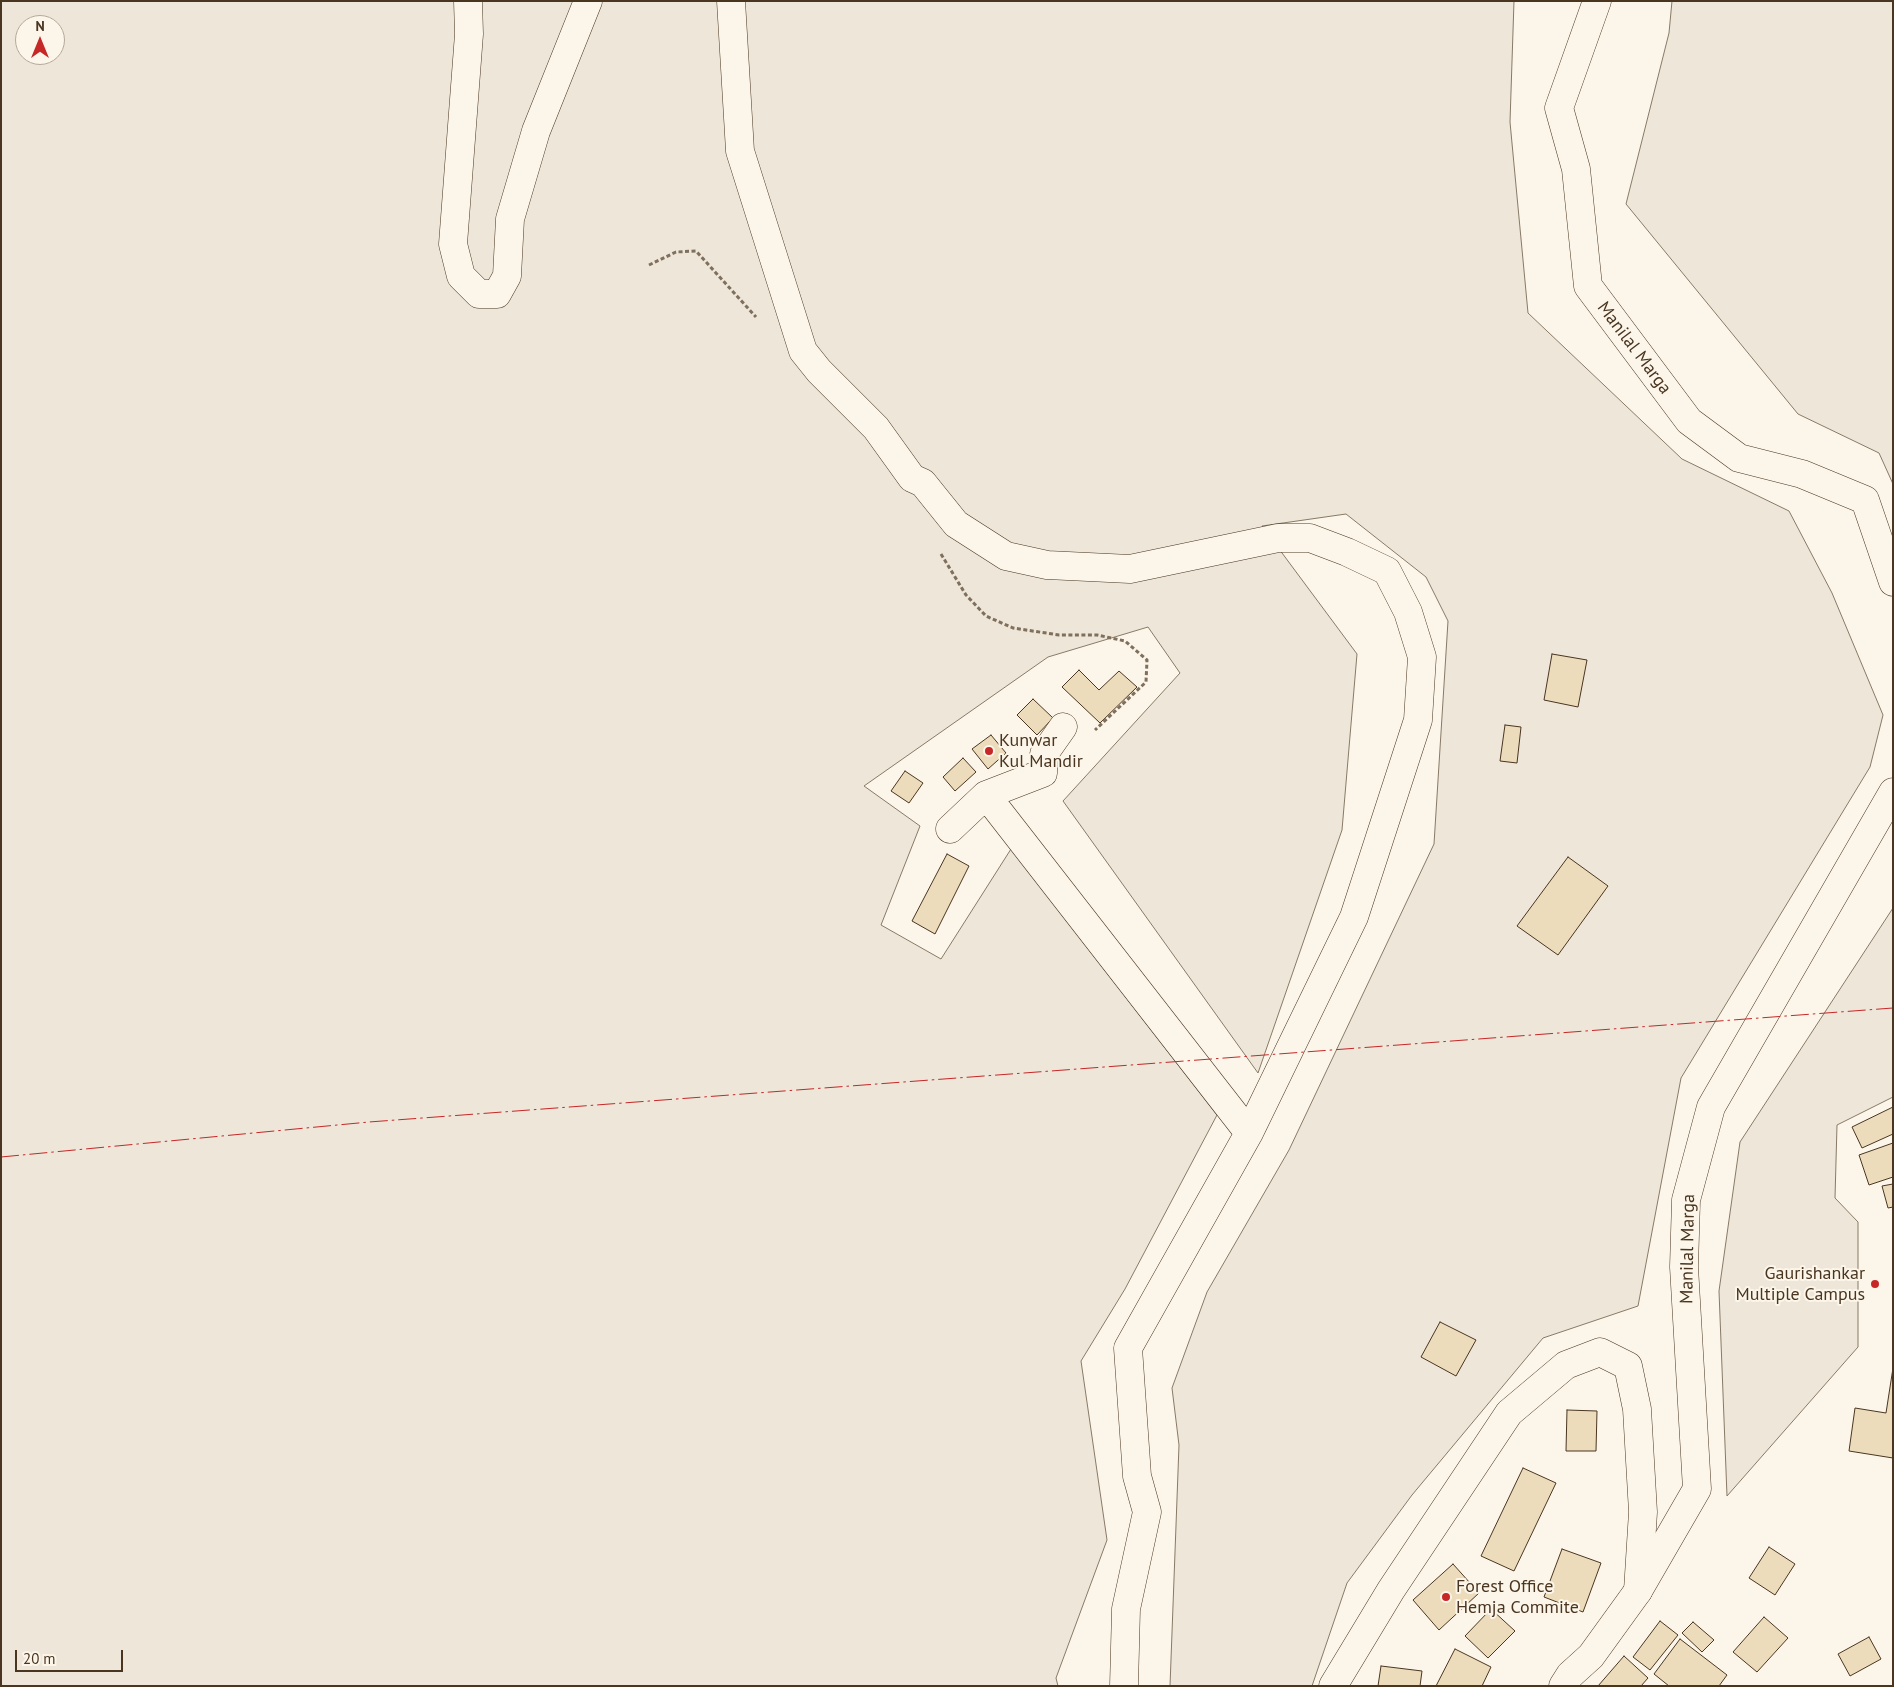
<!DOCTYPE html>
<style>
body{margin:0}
#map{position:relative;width:1894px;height:1687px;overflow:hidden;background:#fbf6e9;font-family:"PT Sans",sans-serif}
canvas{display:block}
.frame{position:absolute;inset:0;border:2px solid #4a3520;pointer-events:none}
.north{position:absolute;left:15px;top:15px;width:50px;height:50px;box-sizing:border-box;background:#fbf6e9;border:1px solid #b4a999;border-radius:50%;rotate:0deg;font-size:14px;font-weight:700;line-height:20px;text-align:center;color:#4a3520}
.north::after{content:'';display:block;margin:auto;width:18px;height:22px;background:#c62828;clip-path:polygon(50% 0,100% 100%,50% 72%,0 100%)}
.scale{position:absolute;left:15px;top:1650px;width:108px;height:22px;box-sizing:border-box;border:2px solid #4a3520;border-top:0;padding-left:6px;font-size:15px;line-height:18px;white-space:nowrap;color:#4a3520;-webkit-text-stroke:4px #fbf6e9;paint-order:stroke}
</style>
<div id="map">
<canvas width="1894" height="1687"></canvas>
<div class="frame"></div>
<div class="north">N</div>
<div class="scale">20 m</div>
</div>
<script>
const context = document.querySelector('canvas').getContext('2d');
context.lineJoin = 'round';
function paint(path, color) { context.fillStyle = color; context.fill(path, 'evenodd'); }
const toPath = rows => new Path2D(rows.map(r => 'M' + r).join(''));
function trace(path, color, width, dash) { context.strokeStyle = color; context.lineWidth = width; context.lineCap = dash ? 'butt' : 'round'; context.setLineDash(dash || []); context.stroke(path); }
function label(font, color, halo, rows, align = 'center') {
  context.font = font + ' "PT Sans",sans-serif'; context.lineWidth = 4; context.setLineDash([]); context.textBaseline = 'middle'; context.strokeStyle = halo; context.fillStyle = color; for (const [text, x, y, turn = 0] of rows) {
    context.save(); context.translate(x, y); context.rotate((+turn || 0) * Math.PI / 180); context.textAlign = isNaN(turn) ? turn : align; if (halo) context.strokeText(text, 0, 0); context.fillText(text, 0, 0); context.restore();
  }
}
const green = toPath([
 [1,1,1514,1,1510,122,1528,313,1682,459,1789,511,1832,593,1883,715,1870,767,1681,1078,1638,1306,1543,1338,1412,1495,1347,1583,1312,1686,1170,1686,1179,1445,1172,1388,1207,1292,1289,1150,1434,844,1448,621,1426,577,1346,514,1262,526,1357,654,1342,830,1258,1073,1063,801,1180,673,1148,627,1048,657,864,786,920,826,881,925,941,959,1011,849,1217,1115,1125,1289,1081,1361,1107,1540,1056,1678,1058,1686,1,1686,1,1],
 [25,25,55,25,55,55,25,55,25,25],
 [1672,1,1893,1,1893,484,1879,453,1798,414,1626,204,1669,33,1672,1],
 [1893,908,1893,1097,1837,1125,1835,1198,1858,1222,1858,1347,1727,1496,1719,1291,1740,1142,1893,908]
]);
paint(green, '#ede6d9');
trace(green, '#887966', 1);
const building = toPath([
 [1552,654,1587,660,1578,707,1544,700,1552,654],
 [1079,670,1099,690,1119,671,1137,687,1100,723,1062,687,1079,670],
 [1033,699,1053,718,1037,735,1017,715,1033,699],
 [1505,725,1521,727,1517,763,1500,761,1505,725],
 [991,735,1006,753,988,769,972,749,991,735],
 [963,758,976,772,955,791,943,777,963,758],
 [905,771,923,783,909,803,891,791,905,771],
 [947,854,969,866,935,934,912,921,947,854],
 [1568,857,1608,886,1558,955,1517,926,1568,857],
 [1893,1107,1893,1134,1862,1148,1852,1127,1893,1107],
 [1893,1143,1893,1177,1869,1185,1859,1155,1893,1143],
 [1893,1184,1893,1207,1888,1208,1882,1186,1893,1184],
 [1440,1322,1476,1340,1456,1376,1421,1357,1440,1322],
 [1893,1368,1893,1458,1849,1451,1855,1408,1886,1413,1893,1368],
 [1567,1410,1597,1411,1596,1451,1566,1451,1567,1410],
 [1523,1468,1556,1483,1514,1571,1481,1556,1523,1468],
 [1769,1547,1795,1564,1775,1595,1749,1578,1769,1547],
 [1562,1549,1601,1563,1583,1612,1544,1597,1562,1549],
 [1453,1564,1479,1593,1439,1630,1413,1600,1453,1564],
 [1491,1609,1515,1631,1488,1658,1465,1636,1491,1609],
 [1764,1617,1788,1638,1757,1672,1733,1652,1764,1617],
 [1660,1621,1678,1635,1650,1670,1633,1657,1660,1621],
 [1693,1622,1714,1640,1702,1652,1682,1633,1693,1622],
 [1869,1637,1881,1659,1850,1676,1838,1654,1869,1637],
 [1680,1639,1727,1675,1719,1686,1669,1686,1654,1674,1680,1639],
 [1455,1649,1491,1667,1482,1686,1436,1686,1455,1649],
 [1624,1656,1648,1678,1641,1686,1598,1686,1624,1656],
 [1381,1666,1422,1671,1420,1686,1378,1686,1381,1666]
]);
paint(building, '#ecdcbc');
trace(building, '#4a3520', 1);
const minor = toPath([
 [468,1,469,34,453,244,461,276,479,294,497,294,507,276,510,219,536,131,588,1],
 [731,1,740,151,803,351,819,371,876,428,912,478,923,483,956,524,1006,556,1047,565,1130,569,1278,538,1310,538,1347,552,1387,571,1408,612,1422,657,1418,720,1354,917,1249,1133,1128,1348,1137,1476,1147,1512,1126,1609,1124,1686],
 [986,795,1043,773,1044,754,1063,727],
 [950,829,986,795,1249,1133],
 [1333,1686,1391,1590,1509,1413,1566,1365,1600,1352,1628,1366,1637,1409,1643,1512,1638,1591]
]);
const tertiary = toPath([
 [1597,1,1559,108,1576,169,1588,286,1689,421,1739,458,1802,474,1865,500,1893,582],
 [1563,1686,1570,1675,1591,1656,1638,1591,1697,1489,1684,1267,1686,1200,1711,1107,1893,792]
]);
trace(minor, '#4a3520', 29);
trace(tertiary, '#4a3520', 29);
trace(toPath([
 [649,265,676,252,696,251,756,317],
 [941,554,966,595,986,616,1013,628,1059,635,1097,635,1125,641,1147,660,1146,682,1095,730]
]), '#7f6f5c', 3, [4, 2.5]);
trace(minor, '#fbf6e9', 28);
trace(tertiary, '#fbf6e9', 28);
trace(toPath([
 [1,1157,369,1122,1893,1008]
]), '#c62828', 1, [18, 4, 2.5, 4]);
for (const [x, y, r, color] of [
 [989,751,5,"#c62828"],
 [1875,1284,5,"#c62828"],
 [1446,1597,5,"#c62828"]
]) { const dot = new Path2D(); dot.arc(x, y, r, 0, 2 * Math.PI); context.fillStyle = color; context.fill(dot); trace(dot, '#fbf6e9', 2); }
label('18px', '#4a3520', '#fbf6e9', [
 ["Manilal Marga",1634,348,53],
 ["Manilal Marga",1688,1249,-89]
]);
label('18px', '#4a3520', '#fbf6e9', [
 ["Kunwar",999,741],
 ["Kul Mandir",999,762],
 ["Gaurishankar",1865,1274,"right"],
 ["Multiple Campus",1865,1295,"right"],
 ["Forest Office",1456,1587],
 ["Hemja Commite",1456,1608]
], 'left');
</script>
